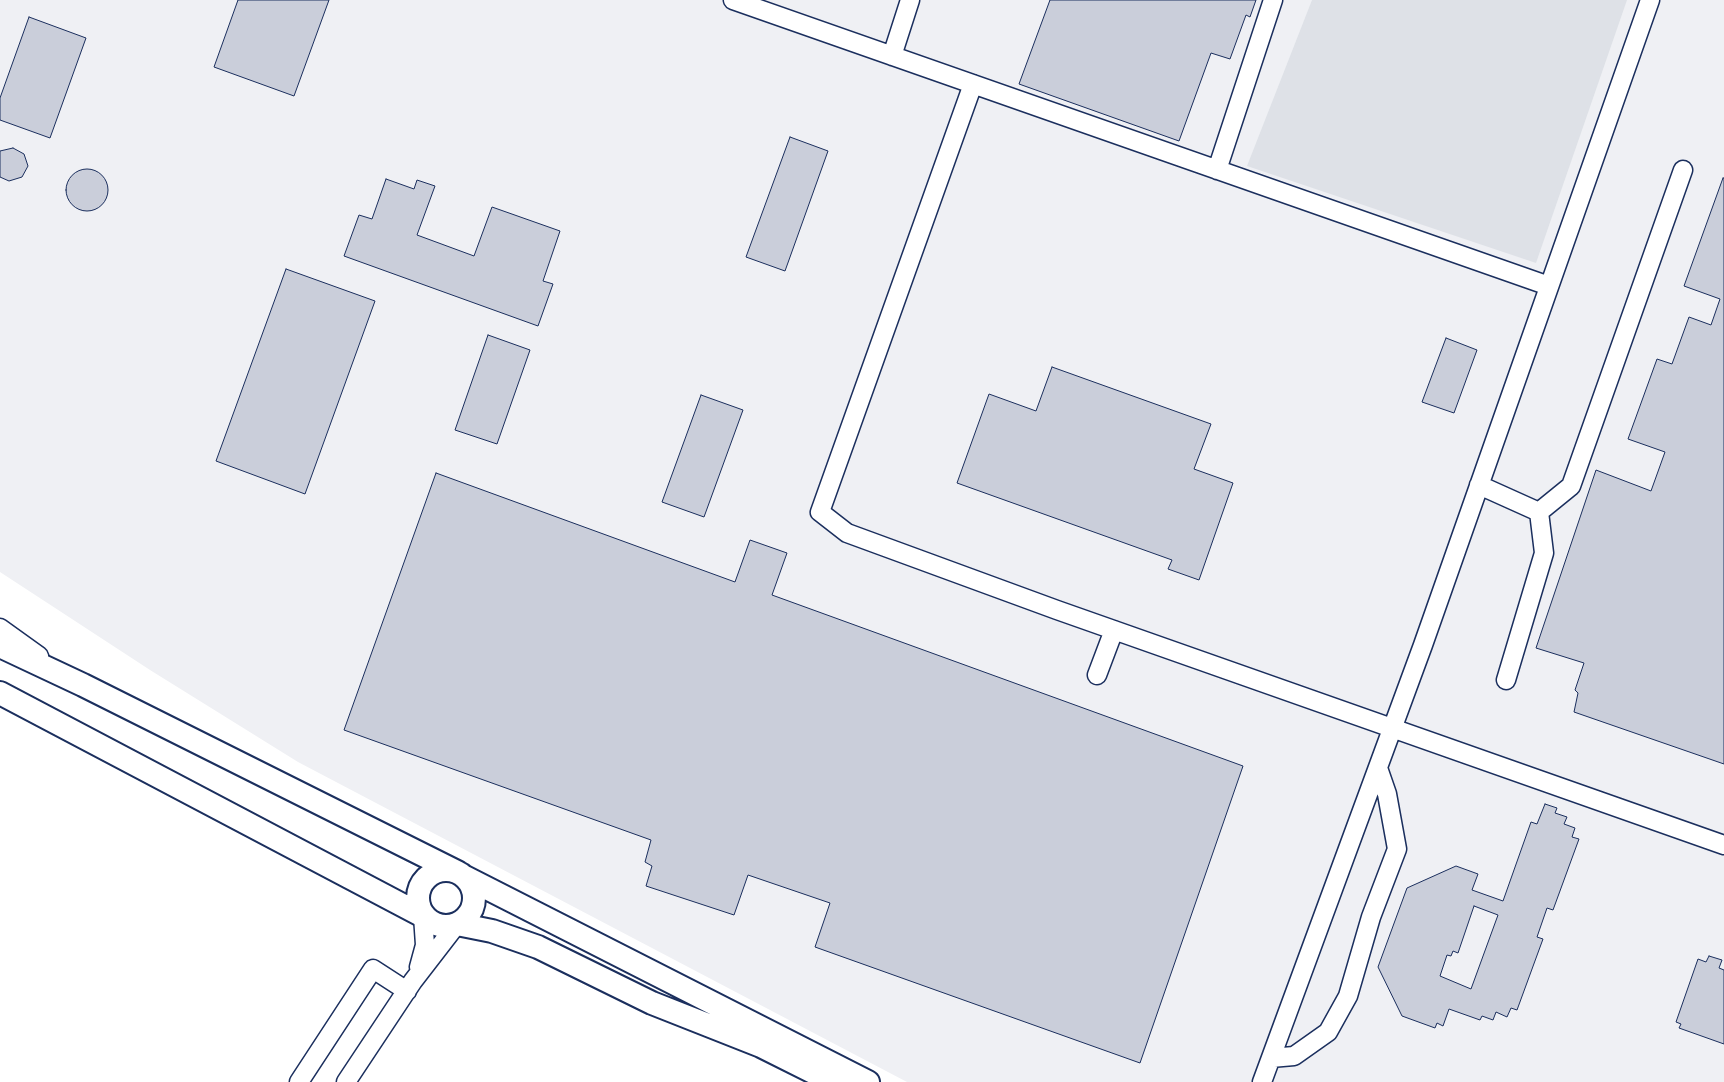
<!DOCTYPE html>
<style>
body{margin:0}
canvas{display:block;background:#fff}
</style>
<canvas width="1724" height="1082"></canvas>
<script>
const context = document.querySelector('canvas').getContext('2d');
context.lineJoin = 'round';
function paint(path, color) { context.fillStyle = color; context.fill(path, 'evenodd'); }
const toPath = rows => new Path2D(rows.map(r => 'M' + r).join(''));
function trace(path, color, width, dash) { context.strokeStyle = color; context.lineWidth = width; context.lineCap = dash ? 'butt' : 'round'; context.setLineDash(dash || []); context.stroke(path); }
paint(toPath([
 [0,0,1724,0,1724,1082,907,1082,298,762,150,670,0,572]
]), '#eff0f4');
paint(toPath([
 [1312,0,1627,0,1536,263,1247,166]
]), '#dee1e7');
const building = toPath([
 [238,0,329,0,294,96,214,67,238,0],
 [1050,0,1256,0,1250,17,1246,15,1230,59,1211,53,1179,141,1019,84,1050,0],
 [29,17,86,38,50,138,0,120,0,98,29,17],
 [790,137,828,151,785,271,746,257,790,137],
 [13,148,24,154,28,166,22,177,9,181,0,177,0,151,13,148],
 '66 190a21 21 0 1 1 42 0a21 21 0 1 1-42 0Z',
 [1723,178,1724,178,1724,764,1574,712,1578,693,1575,690,1584,663,1536,648,1596,470,1651,491,1665,452,1628,439,1657,359,1672,364,1689,317,1711,325,1720,299,1684,286,1723,178],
 [386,179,414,189,417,180,435,186,417,235,474,256,492,207,560,231,543,281,553,284,538,326,344,256,359,215,372,219,386,179],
 [286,269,375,301,305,494,216,461,286,269],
 [488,335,530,350,497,444,455,430,488,335],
 [1446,338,1477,350,1454,413,1422,402,1446,338],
 [1052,367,1211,424,1194,469,1233,483,1199,580,1168,569,1172,560,957,483,989,394,1036,411,1052,367],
 [701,395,743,410,704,517,662,502,701,395],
 [436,473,735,582,750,540,787,553,772,595,1243,766,1140,1063,815,947,830,903,748,875,734,915,646,886,652,866,645,862,651,840,344,730,436,473],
 [1545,804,1557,808,1555,813,1567,817,1564,824,1575,828,1572,837,1579,839,1553,910,1547,908,1537,937,1543,939,1517,1010,1511,1008,1507,1017,1496,1012,1493,1020,1482,1016,1480,1020,1449,1009,1443,1026,1437,1023,1435,1028,1402,1016,1378,967,1407,888,1456,866,1478,874,1472,890,1503,901,1531,822,1537,824,1545,804],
 [1474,906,1498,915,1471,989,1440,976,1447,955,1451,956,1453,951,1458,953,1474,906],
 [1709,956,1722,960,1719,968,1724,970,1724,1044,1679,1028,1681,1024,1676,1022,1698,959,1706,962,1709,956]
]);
paint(building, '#caceda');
trace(building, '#1b2f5e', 1);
const minor = toPath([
 [733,0,1549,286],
 [892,56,910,0],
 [973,84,820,512,847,533,1057,610,1724,845],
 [1217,170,1273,0],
 [1479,485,1539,512],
 [1539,512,1571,486,1683,170],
 [0,628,39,656],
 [1097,675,1114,630],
 [1506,680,1544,553,1539,512],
 [419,967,425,945,423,916],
 [1271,1058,1294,1056,1328,1032,1348,996,1371,917,1397,849,1387,794,1378,768],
 [299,1082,373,969,407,991],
 [346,1082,413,981,457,924],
 [1262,1082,1423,645,1650,0]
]);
const major = toPath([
 [0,646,83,685,457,872],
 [0,693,423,916],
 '418 898a28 28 0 1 1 56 0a28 28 0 1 1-56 0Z',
 [465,877,868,1082],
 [457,924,492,931,538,947,652,1003,761,1046,833,1082]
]);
trace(minor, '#1b2f5e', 21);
trace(major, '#1b2f5e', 26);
trace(minor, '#fff', 18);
trace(major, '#fff', 22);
</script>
